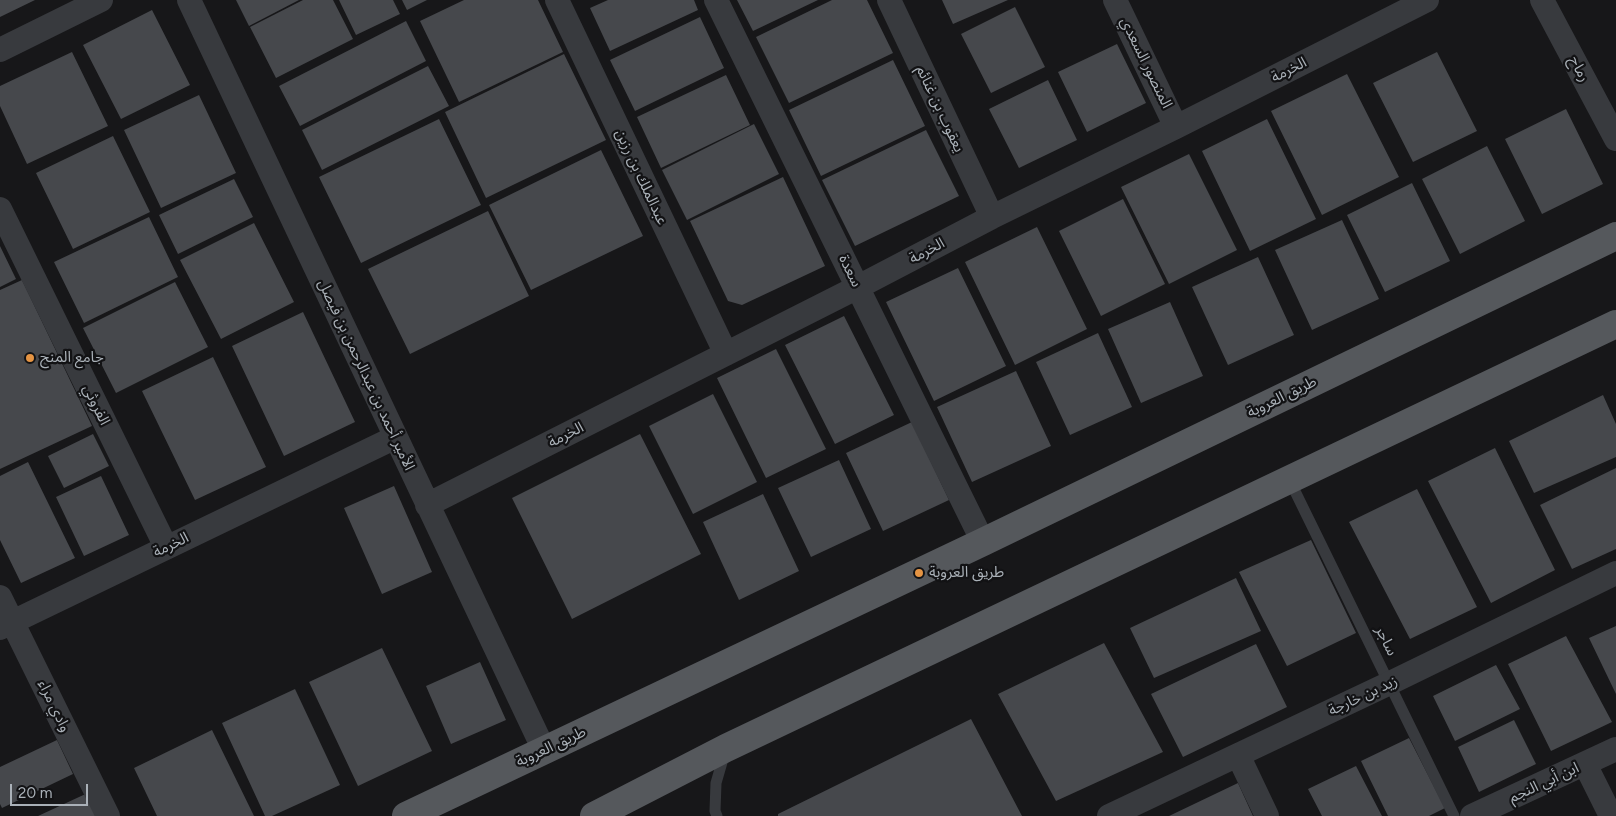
<!DOCTYPE html>
<meta charset="utf-8">
<style>
body{margin:0}
#map{position:relative;width:1616px;height:816px;overflow:hidden;background:#171719;font-family:Figtree,sans-serif}
canvas{display:block}
.scale{position:absolute;left:10px;top:784px;width:78px;height:22px;box-sizing:border-box;border:2px solid #aab1b8;border-top:0;padding-left:6px;font-size:15px;line-height:18px;white-space:nowrap;color:#aab1b8;-webkit-text-stroke:4px #121214;paint-order:stroke}
</style>
<div id="map">
<canvas width="1616" height="816"></canvas>
<div class="scale">20 m</div>
</div>
<script>
const context = document.querySelector('canvas').getContext('2d');
context.lineJoin = 'round';
function paint(path, color) { context.fillStyle = color; context.fill(path, 'evenodd'); }
const toPath = rows => new Path2D(rows.map(r => 'M' + r).join(''));
function trace(path, color, width, dash) { context.strokeStyle = color; context.lineWidth = width; context.lineCap = dash ? 'butt' : 'round'; context.setLineDash(dash || []); context.stroke(path); }
function label(font, color, halo, rows, align = 'center') {
  context.font = font + ' Figtree,"Noto Sans Arabic",sans-serif'; context.lineWidth = 4.5; context.setLineDash([]); context.textBaseline = 'middle'; context.strokeStyle = halo; context.fillStyle = color; for (const [text, x, y, turn = 0] of rows) {
    context.save(); context.translate(x, y); context.rotate((+turn || 0) * Math.PI / 180); context.textAlign = isNaN(turn) ? turn : align; if (halo) context.strokeText(text, 0, 0); context.fillText(text, 0, 0); context.restore();
  }
}
paint(toPath([
 [0,0,35,0,0,17],
 [236,0,299,0,249,26],
 [303,0,333,0,353,39,276,78,250,27],
 [339,0,393,0,400,14,356,35],
 [402,0,427,0,407,10],
 [464,0,538,0,563,52,459,102,420,21],
 [608,0,694,0,698,10,610,51,590,8],
 [737,0,818,0,753,31],
 [832,0,867,0,893,53,789,103,756,37],
 [942,0,1008,0,953,24],
 [1015,7,1045,67,991,93,961,34],
 [152,10,190,85,121,119,83,45],
 [700,17,724,68,635,111,610,60],
 [406,21,426,61,300,126,279,86],
 [1117,44,1146,103,1087,132,1058,72],
 [72,52,108,126,27,164,0,106,0,86],
 [1437,52,1477,131,1413,162,1373,83],
 [564,54,606,140,486,198,445,112],
 [893,60,925,126,821,176,789,110],
 [428,66,449,106,322,170,302,130],
 [1347,74,1399,177,1322,215,1271,111],
 [726,75,750,125,661,168,637,117],
 [1048,80,1077,140,1019,168,989,109],
 [199,95,236,173,161,208,124,130],
 [1566,109,1603,184,1542,214,1505,139],
 [439,119,481,205,361,263,319,177],
 [1267,119,1316,219,1250,251,1202,151],
 [754,124,779,174,687,220,662,170],
 [926,130,959,196,855,246,822,180],
 [113,136,150,212,73,249,36,173],
 [1487,146,1525,221,1460,254,1422,179],
 [601,150,643,236,531,290,489,205],
 [1189,154,1237,250,1169,284,1121,187],
 [783,177,825,266,742,305,728,301,690,221],
 [234,179,253,217,178,254,159,215],
 [1412,183,1450,261,1385,292,1347,215],
 [1123,199,1165,284,1101,316,1059,231],
 [488,211,529,296,410,354,368,269],
 [149,217,178,277,84,323,54,262],
 [1342,220,1379,299,1312,330,1275,250],
 [254,223,294,302,221,339,180,260],
 [1037,227,1087,329,1015,365,965,262],
 [0,246,16,279,0,287],
 [1258,257,1294,335,1228,365,1192,287],
 [958,268,1006,366,934,401,886,302],
 [22,280,92,426,0,469,0,290],
 [175,282,208,347,116,393,83,328],
 [1170,302,1203,376,1141,403,1108,329],
 [303,312,355,422,284,456,232,346],
 [844,316,894,415,835,444,785,345],
 [1098,333,1132,407,1070,435,1036,362],
 [776,349,826,449,766,478,717,378],
 [213,357,266,467,195,500,142,391],
 [1016,371,1051,446,972,482,937,407],
 [713,394,757,482,693,514,649,426],
 [1603,395,1616,424,1616,457,1534,493,1509,441],
 [912,422,949,500,883,531,846,453],
 [93,434,109,466,64,488,48,456],
 [640,434,701,554,572,619,512,498],
 [1495,448,1555,570,1491,603,1428,481],
 [839,460,871,529,811,557,778,488],
 [28,462,75,558,21,583,0,540,0,476],
 [1616,468,1616,549,1572,569,1540,505],
 [101,476,129,535,84,556,56,497],
 [394,486,432,572,382,594,344,508],
 [1417,489,1477,607,1410,639,1349,522],
 [763,494,799,571,739,600,703,522],
 [1311,540,1356,633,1287,666,1239,572],
 [1236,578,1261,631,1154,678,1130,628],
 [1616,626,1616,694,1589,638],
 [1566,636,1612,722,1551,751,1508,664],
 [1104,643,1163,752,1056,801,998,694],
 [1256,644,1287,707,1183,757,1151,694],
 [382,648,432,751,358,786,309,682],
 [480,662,506,720,451,744,426,686],
 [1496,665,1520,709,1455,741,1433,696],
 [295,689,340,785,272,816,265,816,222,723],
 [971,719,1022,816,778,816,778,814],
 [1514,720,1536,764,1479,792,1458,747],
 [212,730,254,816,157,816,134,768],
 [1409,738,1445,808,1429,816,1388,816,1361,761],
 [57,740,73,774,2,808,0,804,0,767],
 [1356,766,1382,816,1322,816,1308,789],
 [1238,783,1253,816,1169,816],
 [92,791,104,816,38,816]
]), '#46484c');
trace(toPath([
 [1290,481,1454,816],
 [717,816,715,811,716,783,725,752]
]), '#383a3e', 11);
trace(toPath([
 [189,0,544,750],
 [557,0,726,354],
 [716,0,983,542],
 [889,0,992,217],
 [1115,0,1176,127],
 [1542,0,1616,139],
 [0,50,101,0],
 [0,209,166,547],
 [427,505,858,287,992,217,1176,127,1427,0],
 [0,597,108,816],
 [0,628,396,437],
 [1238,755,1267,816],
 [1585,764,1611,816],
 [1109,816,1390,683,1616,573],
 [1472,816,1616,749]
]), '#383a3e', 24);
trace(toPath([
 [406,816,983,542,1616,236],
 [594,816,726,748,1616,324]
]), '#55585c', 28);
for (const [x, y, r, color] of [
 [30,358,5,"#e59443"],
 [919,573,5,"#e59443"]
]) { const dot = new Path2D(); dot.arc(x, y, r, 0, 2 * Math.PI); context.fillStyle = color; context.fill(dot); trace(dot, '#121214', 2); }
label('15px', '#aab1b8', '#121214', [
 ["المنصور السعدي",1146,63,64],
 ["رماح",1579,69,62],
 ["الخرمة",1289,70,-27],
 ["يعقوب بن غنائم",940,109,65],
 ["عبدالملك بن رزين",641,177,65],
 ["الخرمة",927,251,-28],
 ["سعدة",850,271,64],
 ["الأمير أحمد بن عبدالرحمن بن فيصل",366,375,65],
 ["طريق العروبة",1282,397,-26],
 ["الفروثي",96,405,64],
 ["الخرمة",566,435,-27],
 ["الخرمة",171,545,-26],
 ["ساجر",1386,641,64],
 ["زيد بن خارجة",1363,696,-25],
 ["وادي مراء",54,706,64],
 ["طريق العروبة",551,747,-25],
 ["ابن أبي النجم",1544,783,-25]
]);
label('15px', '#aab1b8', '#121214', [
 ["جامع المنح",40,358],
 ["طريق العروبة",929,573]
], 'left');
</script>
